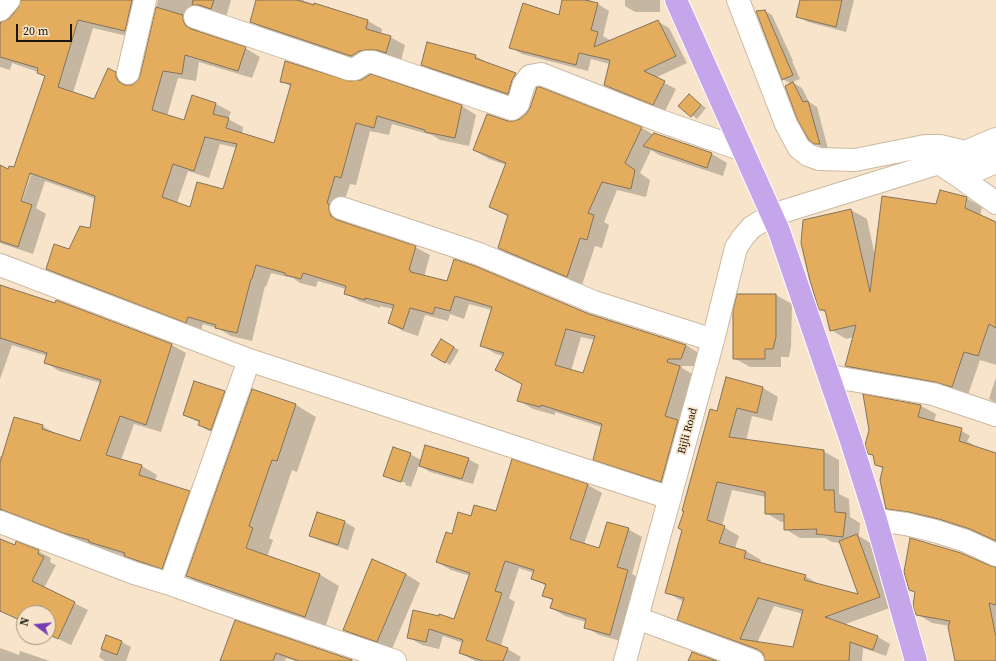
<!DOCTYPE html>
<style>
body{margin:0}
#map{position:relative;width:996px;height:661px;overflow:hidden;background:#f7e4ca;font-family:"Source Serif 4",serif}
canvas{display:block}
.north{position:absolute;left:16px;top:605px;width:40px;height:40px;box-sizing:border-box;background:#f7e4ca;border:1px solid #9f917e;border-radius:50%;rotate:286deg;font-size:11px;font-weight:700;line-height:16px;text-align:center;color:#1c150c}
.north::after{content:'';display:block;margin:auto;width:14px;height:18px;background:#763cb2;clip-path:polygon(50% 0,100% 100%,50% 72%,0 100%)}
.scale{position:absolute;left:16px;top:24px;width:56px;height:18px;box-sizing:border-box;border:2px solid #1c150c;border-top:0;padding-left:5px;font-size:12px;line-height:14px;white-space:nowrap;color:#1c150c;-webkit-text-stroke:3px #f7e4ca;paint-order:stroke}
</style>
<div id="map">
<canvas width="996" height="661"></canvas>
<div class="north">N</div>
<div class="scale">20 m</div>
</div>
<script>
const context = document.querySelector('canvas').getContext('2d');
context.lineJoin = 'round';
function paint(path, color) { context.fillStyle = color; context.fill(path, 'evenodd'); }
const toPath = rows => new Path2D(rows.map(r => 'M' + r).join(''));
function trace(path, color, width, dash) { context.strokeStyle = color; context.lineWidth = width; context.lineCap = dash ? 'butt' : 'round'; context.setLineDash(dash || []); context.stroke(path); }
function label(font, color, halo, rows, align = 'center') {
  context.font = font + ' "Source Serif 4",serif'; context.lineWidth = 3.5; context.setLineDash([]); context.textBaseline = 'middle'; context.strokeStyle = halo; context.fillStyle = color; for (const [text, x, y, turn = 0] of rows) {
    context.save(); context.translate(x, y); context.rotate((+turn || 0) * Math.PI / 180); context.textAlign = isNaN(turn) ? turn : align; if (halo) context.strokeText(text, 0, 0); context.fillText(text, 0, 0); context.restore();
  }
}
paint(toPath([
 [0,0,2,23,10,19,19,9,22,0,150,0,140,39,93,28,73,93,94,100,115,73,130,81,131,87,138,83,141,76,158,0,231,0,226,17,197,29,199,33,245,48,260,57,252,78,199,62,196,81,178,78,167,116,185,121,193,97,216,104,231,112,228,119,243,127,242,134,275,144,292,87,281,81,349,82,462,106,476,115,469,146,440,140,432,135,392,124,389,135,370,131,356,185,350,184,341,212,345,224,415,247,430,255,424,277,589,314,686,345,700,354,696,366,682,366,682,368,694,375,676,490,609,468,594,459,602,427,555,412,555,415,533,409,518,400,523,384,504,356,496,354,481,345,492,310,469,304,464,319,450,314,448,321,425,315,418,336,403,331,389,323,393,309,380,306,380,308,359,301,345,293,346,289,318,281,316,287,300,283,293,278,271,273,266,287,265,286,252,341,231,336,219,329,203,324,201,330,62,277,47,269,70,250,91,229,96,199,45,181,36,208,46,214,33,254,0,243,0,166,8,170,15,169,46,77,38,72,12,63,10,70,0,67],
 [220,144,237,148,224,190,191,208,177,203,188,171,209,178],
 [29,175,31,175,20,206,18,206],
 [581,337,595,340,584,375,571,371],
 [257,0,304,0,304,1,368,21,382,29,381,34,390,37,405,45,401,61,366,64,266,30,251,22],
 [563,0,591,0,590,2,598,4,609,11,603,36,610,40,609,42,657,21,669,28,687,63,655,78,676,89,665,111,617,92,605,85,610,64,591,59,588,71,522,54,510,47,559,16],
 [625,0,660,0,660,12,635,12,625,6],
 [801,0,854,0,846,32,808,22,797,16],
 [765,11,772,15,793,61,792,61,800,79,792,82,802,88,809,102,817,107,828,149,824,149,815,143,791,84,783,79],
 [475,56,486,62,485,63,516,74,526,80,518,100,432,70,422,64],
 [540,88,642,128,654,135,654,134,712,154,727,163,723,176,659,155,651,150,640,173,650,180,646,197,617,190,604,222,609,225,602,248,595,246,582,285,514,257,499,248,509,217,490,207,506,165,489,159,474,150,508,122,514,122,520,120,527,114],
 [689,95,706,108,697,119,680,105],
 [966,198,982,207,980,216,996,223,996,365,980,360,968,395,862,375,846,366,854,337,846,339,831,330,826,313,820,309,851,210,867,219,875,256,937,205],
 [965,201,967,201,965,213],
 [0,286,172,345,186,353,161,432,134,424,121,460,142,466,157,475,155,481,189,492,204,500,177,576,140,564,128,557,104,550,97,546,79,541,0,511,0,456,3,457,42,426,57,434,80,442,101,383,59,371,45,362,47,356,12,345,0,379],
 [738,295,776,295,792,304,791,347,789,357,781,357,781,367,750,367,734,358],
 [441,340,459,350,450,365,433,354],
 [996,377,996,403,989,399],
 [726,379,763,388,778,397,772,421,752,416,746,441,823,451,839,460,839,494,849,499,850,517,860,523,859,536,872,544,895,606,843,625,878,637,890,644,886,656,863,648,862,661,766,661,764,654,693,628,678,619,684,602,666,592],
 [732,490,766,497,766,513,781,522,785,522,785,529,800,538,825,538,832,542,841,543,860,596,820,585,805,576,760,564,761,560,746,551,735,548,739,536,722,526],
 [774,606,803,614,793,649,757,643],
 [253,390,296,405,316,417,297,472,292,470,269,538,273,540,267,557,319,574,339,586,325,628,207,588,187,576],
 [224,392,235,398,222,435,209,431,199,425,200,423,184,415],
 [921,406,936,414,934,422,955,427,970,436,967,441,975,446,975,448,996,461,996,542,986,537,954,527,902,517,886,508,884,469,876,465,874,456,869,453],
 [410,454,421,460,468,459,479,465,473,484,430,472,419,465,411,487,394,481,384,475],
 [393,478,406,483,405,485,393,481],
 [513,461,588,485,602,493,584,544,599,549,628,529,642,537,632,574,641,579,624,642,599,635,585,627,586,622,565,616,551,608,553,601,543,595,546,586,532,578,534,573,519,568,509,598,515,602,501,645,521,657,519,661,475,661,460,653,463,643,443,636,439,649,422,645,408,637,414,611,455,620,470,576,451,570,437,562,453,535,471,517,496,512],
 [318,513,345,522,355,528,348,550,321,541,310,535],
 [0,543,38,551,51,558,50,562,56,565,44,588,88,610,71,645,48,634,48,613,24,613,24,622,0,607],
 [372,560,406,574,420,583,392,649,358,638,344,630],
 [996,568,996,661,956,661,950,626,932,623,917,614,916,593,910,589],
 [236,622,342,661,295,661,286,658,285,661,224,661],
 [106,636,122,642,131,647,126,661,105,661,99,657],
 [0,648,19,655,20,651,50,661,0,661]
]), '#0003');
const building = toPath([
 [21,0,132,0,125,31,78,20,58,87,94,99,108,68,116,72,116,77,119,82,125,85,132,85,137,81,140,76,156,7,183,15,183,20,185,25,191,29,246,47,238,71,185,55,182,74,163,71,152,110,184,120,192,95,216,103,213,114,229,118,226,128,274,143,291,84,280,82,285,61,349,81,361,80,371,74,462,105,455,138,425,132,425,130,377,116,374,128,356,123,341,178,335,176,327,203,329,204,329,210,331,216,337,220,416,246,409,270,411,271,411,272,447,281,454,259,475,266,589,314,686,345,681,359,668,359,667,362,680,366,665,416,678,420,661,482,593,460,602,424,541,405,540,407,517,401,522,384,495,370,504,353,480,346,492,307,455,296,450,311,435,307,433,314,410,308,403,329,388,323,394,305,365,298,365,300,344,294,346,286,303,273,301,279,285,275,285,273,256,265,252,279,251,279,237,333,215,328,216,325,188,317,186,323,46,269,54,244,69,249,80,226,90,228,95,196,30,173,21,201,32,205,18,247,0,241,0,165,8,169,9,166,14,167,45,76,37,73,38,68,0,57,0,25,1,22,9,19,18,8,21,0],
 [205,137,237,144,223,189,197,182,190,207,162,197,173,164,194,171,205,137],
 [566,329,595,336,583,373,555,365,566,329],
 [193,0,214,0,211,9,199,5,192,5,193,0],
 [256,0,297,0,314,5,314,3,368,20,366,29,391,36,386,53,377,50,366,50,359,51,351,56,250,22,256,0],
 [562,0,585,0,598,3,591,30,598,32,594,47,658,20,676,56,644,71,665,81,653,105,604,85,610,60,579,53,576,65,509,48,523,3,559,15,562,0],
 [800,0,842,0,836,27,796,17,800,0],
 [765,10,793,75,782,80,756,11,765,10],
 [427,42,476,55,475,58,516,73,512,80,508,94,421,65,427,42],
 [793,82,803,102,808,101,820,144,814,144,809,140,797,119,785,86,793,82],
 [537,87,540,87,642,127,625,163,635,170,631,189,602,182,588,213,594,215,587,240,580,238,567,277,498,248,508,215,489,207,506,163,473,150,487,114,508,121,514,121,520,119,526,114,530,108,537,87],
 [689,94,701,105,691,117,678,106,689,94],
 [654,133,712,153,707,168,643,146,654,133],
 [940,190,967,197,965,208,996,222,996,328,989,324,978,356,964,352,952,387,935,382,845,366,856,325,830,331,825,310,819,310,810,281,801,243,803,220,851,209,870,292,882,196,936,204,940,190],
 [0,285,55,303,56,300,172,344,146,425,120,416,106,455,142,465,139,475,190,491,162,569,124,556,125,553,89,542,89,540,63,533,0,509,0,463,14,417,43,425,42,429,80,441,101,380,44,363,47,353,0,338,0,285],
 [737,294,776,294,776,337,773,349,765,349,765,359,733,359,733,310,737,294],
 [441,339,454,347,445,363,431,355,441,339],
 [726,377,763,387,757,413,737,408,729,437,824,450,824,490,834,490,835,512,846,513,843,537,816,534,817,529,784,530,784,514,765,514,765,492,717,482,707,520,725,526,719,543,746,551,744,558,806,575,804,580,858,594,839,541,857,534,880,597,825,617,878,636,873,650,850,642,849,661,765,661,763,653,757,649,677,620,684,598,665,593,682,530,678,528,684,511,682,511,710,409,717,411,726,377],
 [758,598,803,610,793,647,740,639,758,598],
 [194,381,225,391,211,430,198,425,200,421,183,415,194,381],
 [252,389,296,404,277,461,272,460,249,526,253,528,246,548,320,574,305,617,186,576,252,389],
 [863,394,921,405,918,417,962,428,959,441,996,453,996,541,970,529,939,519,909,512,886,509,880,480,883,467,875,465,873,455,868,454,865,445,869,430,863,394],
 [425,445,469,458,462,479,419,466,425,445],
 [393,447,411,453,401,482,383,476,393,447],
 [512,459,588,484,570,539,599,548,607,522,629,528,617,567,628,570,610,635,584,628,586,619,550,608,553,599,542,596,546,584,531,579,534,570,505,561,495,591,502,593,486,640,508,648,503,661,483,661,459,653,463,640,429,629,426,642,407,638,413,610,439,616,439,614,454,619,470,573,436,562,446,532,452,534,458,512,471,516,474,505,496,511,512,459],
 [317,512,345,521,338,545,309,536,317,512],
 [910,538,961,553,991,566,996,567,996,605,989,603,996,637,996,661,955,661,948,627,950,621,916,615,913,606,915,592,909,590,904,572,910,538],
 [0,539,15,545,16,541,39,550,38,554,44,557,32,581,75,602,58,639,48,634,48,613,24,613,24,622,0,611,0,539],
 [372,559,406,574,377,642,343,630,372,559],
 [235,620,352,660,352,661,299,661,276,653,273,661,220,661,235,620],
 [106,635,122,641,117,655,101,649,106,635],
 [692,652,717,661,688,661,692,652]
]);
paint(building, '#e4ad5d');
trace(building, '#83725b', 1);
const minor = toPath([
 [738,0,786,124,799,148,808,155,819,159,855,160,925,146,940,146,965,152],
 [0,10,9,0],
 [195,17,349,69,355,69,366,62,373,62,512,109,518,104,524,84,530,76,541,74,655,119,743,150],
 [128,73,145,0],
 [939,163,960,177,996,162],
 [960,177,996,203],
 [341,208,479,254,594,302,713,340],
 [0,265,249,360,670,498],
 [829,376,933,394,996,415],
 [876,520,906,524,935,531,966,541,996,555],
 [0,522,134,573,170,584,217,601,395,661],
 [170,584,249,360],
 [637,618,753,661],
 [625,661,713,340,736,248,743,237,752,227,772,215,939,163,996,139]
]);
const major = toPath([
 [676,0,779,231,850,438,876,520,916,661]
]);
trace(minor, '#cbb9a1', 24);
trace(major, '#fff', 24);
trace(minor, '#fff', 22);
trace(major, '#c5a6eb', 22);
label('11px', '#1c150c', '#f7e4ca', [
 ["Bijli Road",688,431,-75]
]);
</script>
